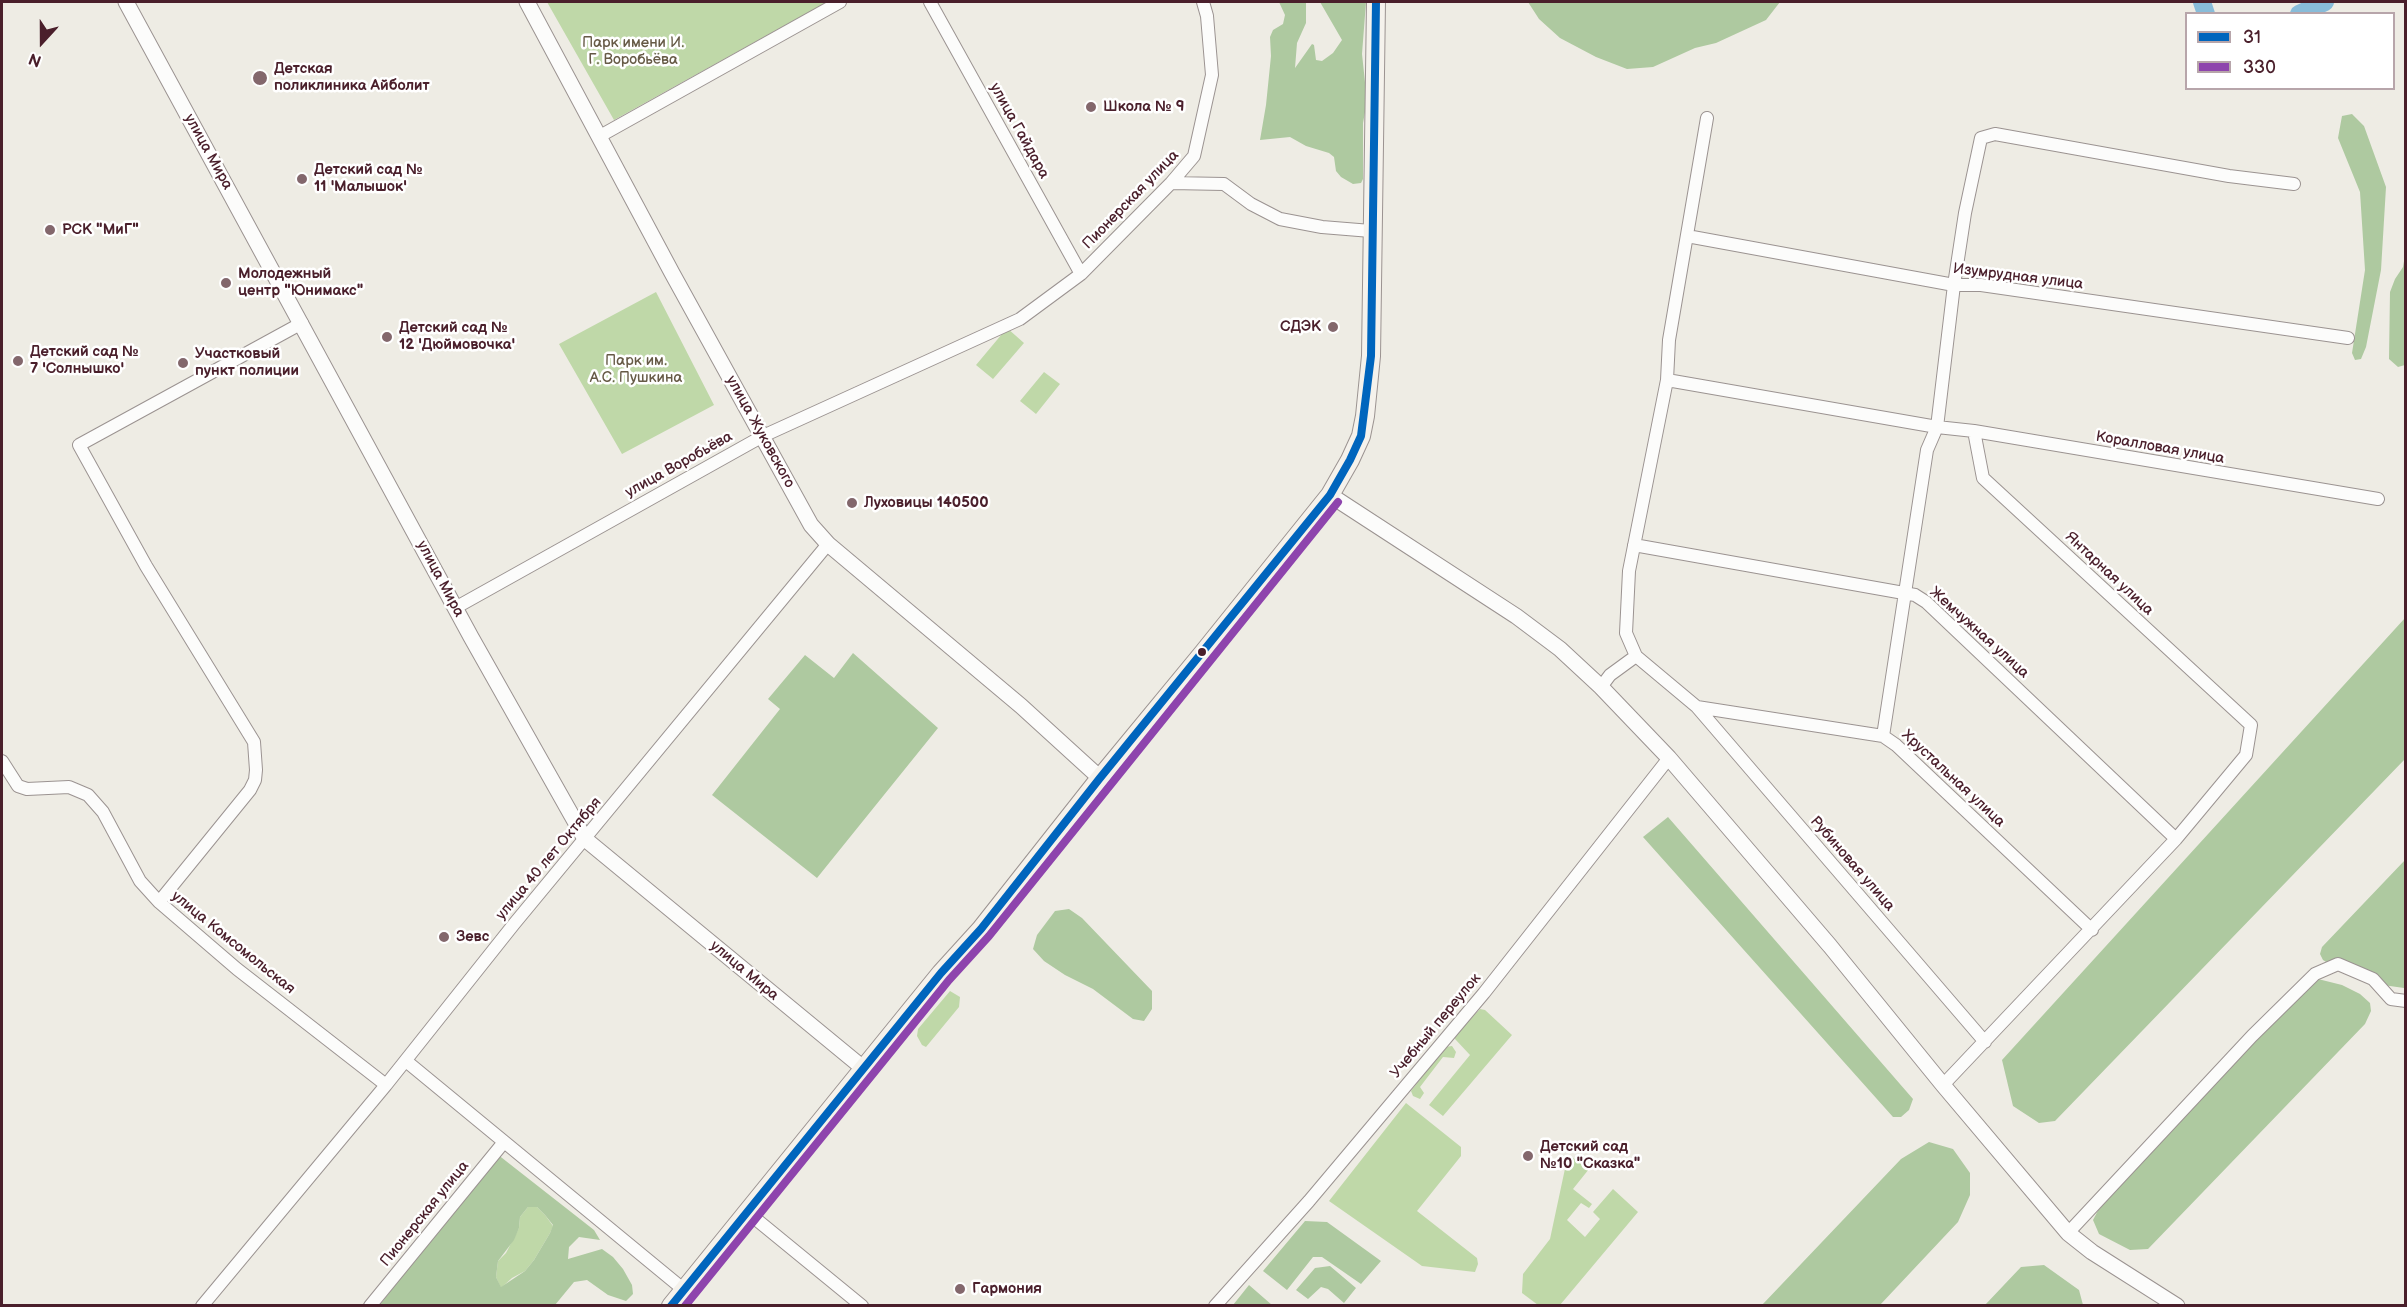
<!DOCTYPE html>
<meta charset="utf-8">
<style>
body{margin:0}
#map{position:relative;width:2407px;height:1307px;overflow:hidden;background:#eeece4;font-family:"Balsamiq Sans",sans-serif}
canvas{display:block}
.frame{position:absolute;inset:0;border:3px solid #4a1f2b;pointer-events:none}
.legend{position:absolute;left:2185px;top:12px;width:210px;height:78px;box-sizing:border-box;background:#fff;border:2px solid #b7a5aa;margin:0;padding:8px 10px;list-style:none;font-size:18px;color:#4a1f2b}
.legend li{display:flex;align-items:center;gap:12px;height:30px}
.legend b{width:30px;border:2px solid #b7a5aa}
.north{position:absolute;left:12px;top:12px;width:60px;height:60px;-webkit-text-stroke:4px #fff;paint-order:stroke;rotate:201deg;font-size:16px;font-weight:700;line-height:24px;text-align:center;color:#4a1f2b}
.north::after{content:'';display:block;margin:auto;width:21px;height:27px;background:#4a1f2b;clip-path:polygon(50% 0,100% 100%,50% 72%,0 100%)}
</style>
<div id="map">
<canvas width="2407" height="1307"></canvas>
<div class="frame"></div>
<ul class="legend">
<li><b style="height:8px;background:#0065bd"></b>31</li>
<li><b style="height:8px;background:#8e44ad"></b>330</li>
</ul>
<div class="north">N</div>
</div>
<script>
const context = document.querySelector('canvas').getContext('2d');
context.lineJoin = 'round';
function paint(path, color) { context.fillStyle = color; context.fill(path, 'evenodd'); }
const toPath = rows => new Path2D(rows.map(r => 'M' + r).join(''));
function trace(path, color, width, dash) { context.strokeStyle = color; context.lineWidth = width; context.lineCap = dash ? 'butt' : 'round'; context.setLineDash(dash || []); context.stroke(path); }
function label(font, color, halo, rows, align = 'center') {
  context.font = font + ' "Balsamiq Sans",sans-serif'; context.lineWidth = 5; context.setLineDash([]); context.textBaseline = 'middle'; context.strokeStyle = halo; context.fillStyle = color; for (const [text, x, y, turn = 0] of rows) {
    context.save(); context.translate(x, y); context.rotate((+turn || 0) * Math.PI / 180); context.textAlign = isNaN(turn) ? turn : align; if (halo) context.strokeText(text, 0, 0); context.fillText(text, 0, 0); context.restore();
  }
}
paint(toPath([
 [547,2,827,2,614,120],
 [656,292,714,405,622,454,559,344],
 [1007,328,1024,343,993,379,976,365],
 [1044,372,1060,384,1036,414,1020,401],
 [950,991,960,997,959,1007,926,1047,922,1045,917,1036,918,1029],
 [1480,1009,1485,1010,1512,1035,1443,1116,1429,1105,1470,1055,1455,1039,1455,1036],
 [1452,1046,1456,1052,1454,1058,1443,1057,1420,1087,1424,1093,1420,1099,1413,1096,1411,1091,1445,1047],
 [1406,1103,1461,1147,1461,1156,1417,1211,1477,1258,1478,1264,1475,1272,1422,1266,1329,1201],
 [1572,1157,1589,1169,1573,1189,1592,1204,1589,1208,1581,1203,1567,1220,1585,1237,1600,1219,1593,1212,1613,1189,1638,1212,1560,1305,1538,1305,1522,1293,1523,1274,1550,1239,1566,1164],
 [528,1207,537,1207,545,1215,553,1226,550,1233,534,1260,525,1271,512,1278,501,1288,496,1277,498,1261,506,1253,519,1228,520,1217]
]), '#bfd8a8');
paint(toPath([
 [1279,2,1306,2,1306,23,1297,43,1295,68,1312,44,1314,45,1316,60,1322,61,1333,53,1342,40,1320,2,1366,2,1362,54,1367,101,1363,123,1363,179,1361,183,1353,184,1341,177,1336,171,1334,157,1329,153,1306,146,1290,137,1260,140,1266,105,1271,56,1270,37,1273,30,1283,24,1285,15],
 [1528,2,1780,2,1766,20,1716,43,1695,48,1653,67,1627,69,1596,57,1560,38,1539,19],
 [2352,114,2364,126,2386,187,2381,270,2366,347,2361,359,2355,360,2352,353,2365,270,2360,192,2338,138,2342,116],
 [2405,255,2405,365,2398,367,2389,359,2390,292,2395,279,2403,267],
 [2405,618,2405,759,2055,1121,2039,1123,2013,1106,2002,1060],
 [853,653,938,728,817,878,712,795,780,709,768,699,805,655,834,678],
 [1668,817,1913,1099,1909,1110,1901,1117,1893,1117,1643,837],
 [2405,860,2405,986,2404,988,2376,984,2339,970,2323,960,2320,954,2322,947],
 [1069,909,1082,918,1152,991,1152,1009,1144,1021,1133,1019,1093,989,1065,975,1044,961,1033,949,1037,935,1055,911],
 [2318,979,2342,985,2360,994,2370,1003,2371,1011,2365,1024,2148,1249,2130,1250,2099,1234,2093,1220,2102,1203,2281,1001],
 [1929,1142,1953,1149,1970,1173,1970,1195,1958,1222,1880,1305,1762,1305,1901,1159],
 [497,1154,594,1230,600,1240,579,1237,569,1247,568,1259,602,1249,613,1257,623,1269,632,1285,633,1294,626,1301,608,1295,587,1280,574,1282,555,1305,379,1306],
 [528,1207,537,1207,545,1215,553,1225,550,1233,534,1260,525,1271,501,1287,496,1277,498,1261,514,1240,519,1228,520,1217],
 [1305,1221,1327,1222,1381,1261,1361,1284,1322,1257,1313,1257,1287,1290,1263,1271],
 [2044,1265,2079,1290,2083,1305,1985,1305,2021,1267],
 [1330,1266,1356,1288,1344,1303,1328,1289,1321,1287,1308,1299,1296,1290,1315,1268],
 [1249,1285,1272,1305,1233,1305]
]), '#aec9a0');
trace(toPath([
 [2202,2,2206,14],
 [2299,14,2325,2]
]), '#88bcd9', 18);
const minor = toPath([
 [930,2,1081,274],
 [1707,118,1669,340,1667,380,1629,571,1626,633,1636,656,1697,707,1883,736,1896,745,2092,930],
 [600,136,840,2],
 [1171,183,1224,184,1251,204,1280,219,1322,227,1371,231],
 [1687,236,1954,285,1981,285,2348,338],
 [1667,380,1937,427,1974,431,2378,499],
 [1634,545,1915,595,1926,602,2176,839],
 [455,608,763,436,1020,319,1081,274,1171,183,1194,156,1212,75,1207,16,1203,2],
 [1601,687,1610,675,1636,656],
 [1697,707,1985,1042],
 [1883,736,1927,450,1937,427,1954,285,1965,213,1981,138,1995,134,2229,176,2294,184],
 [2,761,18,786,27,789,69,787,88,795,103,812,140,881,159,902,237,969,386,1085],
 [159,902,250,790,255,780,256,770,254,742,146,566,79,445,302,323],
 [406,1061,683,1289],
 [1943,1085,2176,839,2246,755,2251,725,1983,478,1974,431],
 [746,1211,862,1306],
 [2068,1233,2252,1036,2315,974,2338,964,2373,979,2391,999,2406,1001],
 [202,1306,386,1085,514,924,828,544],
 [370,1306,504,1142],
 [1215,1306,1309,1201,1484,993,1669,758]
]);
const tertiary = toPath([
 [126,2,471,637,585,839,863,1068],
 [527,2,672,273,811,525,828,544,1021,706,1100,778],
 [1330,495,1516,616,1560,649,1601,687,1669,758,1830,946,1943,1085,2068,1233,2092,1252,2177,1306]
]);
const secondary = toPath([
 [671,1306,941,973,981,929,1100,778,1203,653,1330,495,1350,460,1361,436,1365,416,1371,356,1376,2]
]);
trace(minor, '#9b9391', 14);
trace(tertiary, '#9b9391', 17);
trace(secondary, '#9b9391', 20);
trace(minor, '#fcfcfb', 12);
trace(tertiary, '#fcfcfb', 15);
trace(secondary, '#f5f2ec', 18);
trace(toPath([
 [671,1306,941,973,981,929,1100,778,1330,495,1350,460,1361,436,1371,356,1376,2]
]), '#0065bd', 8);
trace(toPath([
 [685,1306,949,980,989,936,1338,502]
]), '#8e44ad', 8);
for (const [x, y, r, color] of [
 [260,78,8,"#83676c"],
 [1091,107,6,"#83676c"],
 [302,179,6,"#83676c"],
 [50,230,6,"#83676c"],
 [226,283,6,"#83676c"],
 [1333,327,6,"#83676c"],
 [387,337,6,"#83676c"],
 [18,361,6,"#83676c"],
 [183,363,6,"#83676c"],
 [852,503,6,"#83676c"],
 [1202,652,5,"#4a1f2b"],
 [444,937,6,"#83676c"],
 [1528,1156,6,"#83676c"],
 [960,1289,6,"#83676c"]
]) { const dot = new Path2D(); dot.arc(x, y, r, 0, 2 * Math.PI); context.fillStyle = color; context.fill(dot); trace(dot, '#fff', 2); }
label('15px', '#665a46', '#fff', [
 ["Парк имени И.",633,43],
 ["Г. Воробьёва",633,60],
 ["Парк им.",636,361],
 ["А.С. Пушкина",636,378]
]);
label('bold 15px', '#4a1f2b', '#fff', [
 ["Детская",274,69],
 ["поликлиника Айболит",274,86],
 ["Школа № 9",1103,107],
 ["Детский сад №",314,170],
 ["11 'Малышок'",314,187],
 ["РСК \"МиГ\"",62,230],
 ["Молодежный",238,274],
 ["центр \"Юнимакс\"",238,291],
 ["СДЭК",1321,327,"right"],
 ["Детский сад №",399,328],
 ["12 'Дюймовочка'",399,345],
 ["Детский сад №",30,352],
 ["7 'Солнышко'",30,369],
 ["Участковый",195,354],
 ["пункт полиции",195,371],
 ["Луховицы 140500",864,503],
 ["Зевс",456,937],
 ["Детский сад",1540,1147],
 ["№10 \"Сказка\"",1540,1164],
 ["Гармония",972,1289]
], 'left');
label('15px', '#4a1f2b', '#fff', [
 ["улица Гайдара",1019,131,61],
 ["улица Мира",208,152,61],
 ["Пионерская улица",1131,200,-46],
 ["Изумрудная улица",2018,277,7],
 ["улица Жуковского",760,432,61],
 ["Коралловая улица",2160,448,10],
 ["улица Воробьёва",679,465,-29],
 ["Янтарная улица",2109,574,43],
 ["улица Мира",440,579,62],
 ["Жемчужная улица",1979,633,42],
 ["Хрустальная улица",1953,779,43],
 ["улица 40 лет Октября",549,859,-50],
 ["Рубиновая улица",1852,864,49],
 ["улица Комсомольская",233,943,39],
 ["улица Мира",744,971,40],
 ["Учебный переулок",1436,1026,-50],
 ["Пионерская улица",425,1214,-51]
]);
</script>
